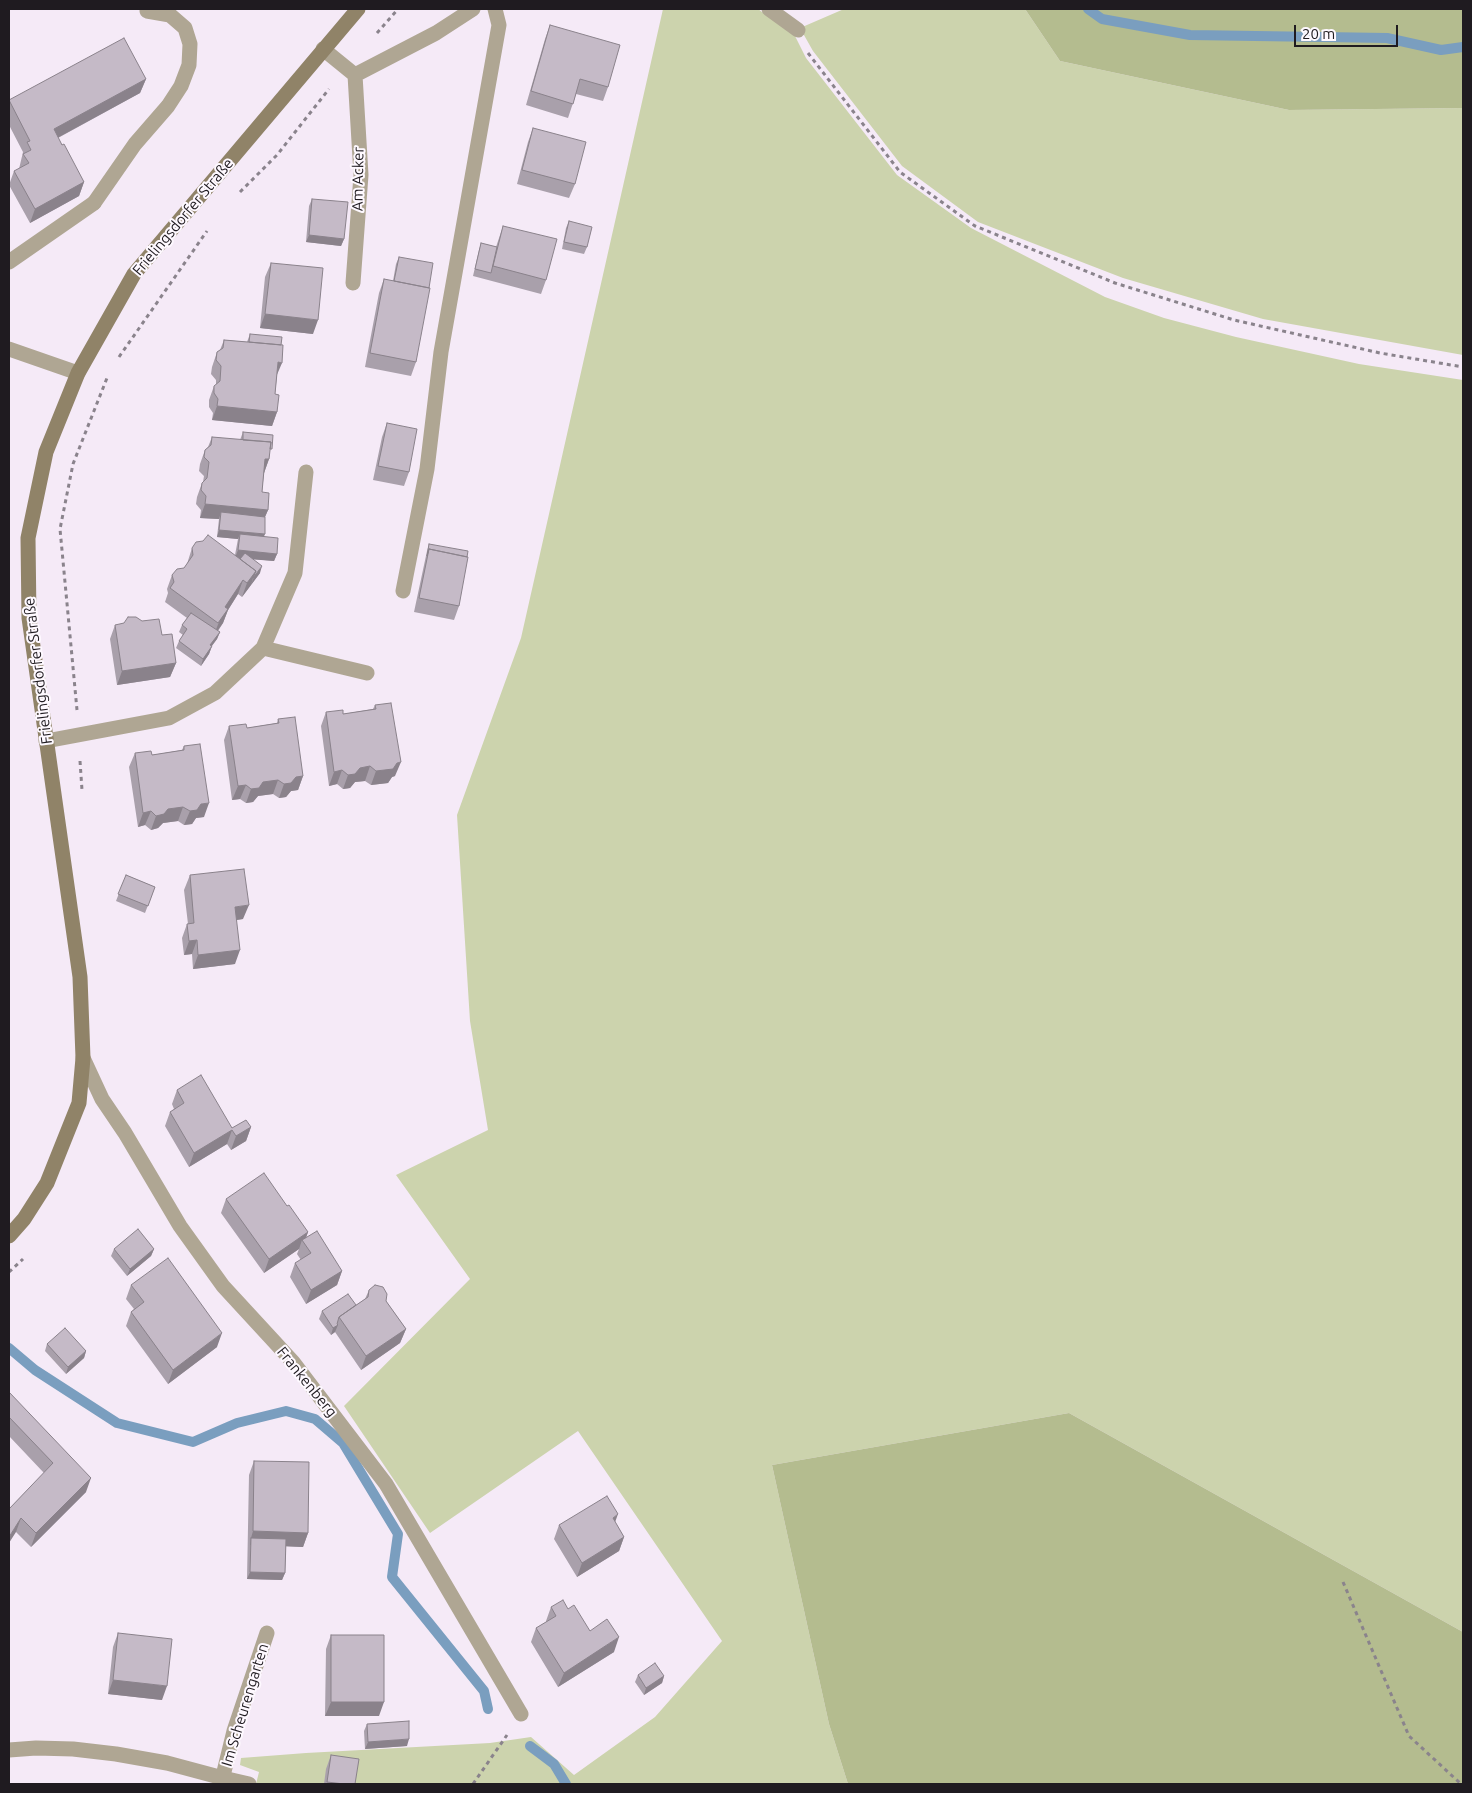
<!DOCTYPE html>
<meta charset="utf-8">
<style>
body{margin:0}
#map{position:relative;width:1472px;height:1793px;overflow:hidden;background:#f5eaf7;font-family:Ubuntu,sans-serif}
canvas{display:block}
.frame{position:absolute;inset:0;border:10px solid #1f1b20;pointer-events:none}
.scale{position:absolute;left:1294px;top:25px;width:104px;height:22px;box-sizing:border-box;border:2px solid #1f1b20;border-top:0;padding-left:6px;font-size:15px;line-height:18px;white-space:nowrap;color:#1f1b20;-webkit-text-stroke:4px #fef9ff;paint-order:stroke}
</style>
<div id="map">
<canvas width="1472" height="1793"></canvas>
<div class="frame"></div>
<div class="scale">20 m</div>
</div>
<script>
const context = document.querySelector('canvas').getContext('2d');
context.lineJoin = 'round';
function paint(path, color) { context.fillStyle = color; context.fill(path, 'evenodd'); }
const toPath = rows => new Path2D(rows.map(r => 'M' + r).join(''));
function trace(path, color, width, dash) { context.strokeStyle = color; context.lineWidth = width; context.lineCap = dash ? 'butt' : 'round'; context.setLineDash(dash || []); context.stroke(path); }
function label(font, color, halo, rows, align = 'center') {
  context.font = font + ' Ubuntu,sans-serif'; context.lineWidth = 4; context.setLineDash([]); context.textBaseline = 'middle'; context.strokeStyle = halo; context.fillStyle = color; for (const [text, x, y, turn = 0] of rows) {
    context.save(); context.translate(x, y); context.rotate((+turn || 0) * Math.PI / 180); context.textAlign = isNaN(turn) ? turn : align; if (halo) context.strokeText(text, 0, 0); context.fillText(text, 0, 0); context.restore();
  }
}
paint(toPath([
 [663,9,758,9,795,36,806,58,897,175,971,228,1105,297,1164,318,1236,337,1359,364,1463,380,1463,1632,1069,1413,772,1465,829,1724,848,1784,256,1784,259,1772,240,1765,241,1758,306,1753,490,1743,531,1737,574,1775,655,1717,722,1641,578,1431,430,1533,344,1406,470,1279,396,1175,488,1130,470,1021,457,815,521,638],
 [844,9,1025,9,1060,61,1289,110,1463,108,1463,355,1263,319,1123,278,978,222,902,166,813,51,800,28]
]), '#ccd3ad');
paint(toPath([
 [1025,9,1463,9,1463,108,1289,110,1060,61],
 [1069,1413,1463,1632,1463,1784,848,1784,829,1724,772,1465]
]), '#b4bc8f');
trace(toPath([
 [1088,9,1102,19,1190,35,1387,38,1441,50,1463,47],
 [9,1348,35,1370,117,1423,193,1442,237,1423,286,1411,315,1419,343,1443,398,1534,392,1577,484,1691,488,1709],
 [530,1746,554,1764,566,1784]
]), '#7a9ebf', 10);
trace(toPath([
 [377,33,398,9],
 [808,53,900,172,975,226,1115,283,1234,320,1380,353,1463,367],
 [240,192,277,155,329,89],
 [119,357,207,231],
 [77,710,60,529,73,464,107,378],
 [80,761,82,790],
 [9,1272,23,1259],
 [1343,1582,1409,1736,1461,1784],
 [473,1784,507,1735]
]), '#8a838c', 3, [4, 4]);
trace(toPath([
 [94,203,135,144,168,106,181,86,189,65,190,44,185,28,170,15,147,11],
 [403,591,427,469,441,352,499,25,495,9],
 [223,1778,249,1784]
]), '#afa693', 15);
trace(toPath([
 [769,9,798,30],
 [323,49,355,75,436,33,473,9],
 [9,262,94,203],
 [353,283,361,175,355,75],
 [9,349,78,373],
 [263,648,295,573,306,472],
 [46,741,169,718,215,693,263,648,367,673],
 [83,1058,102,1099,125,1133,180,1226,223,1286,293,1362,386,1484,521,1714],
 [9,1750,36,1748,73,1749,116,1754,167,1763,223,1778],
 [221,1784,234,1731,267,1633]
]), '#afa693', 15);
trace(toPath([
 [9,1236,24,1219,47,1183,79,1103,83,1058,80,977,29,618,28,538,46,452,78,373,134,274,358,9]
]), '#908368', 15);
paint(toPath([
 [550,25,608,87,603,101,576,94,568,118,526,105,545,39],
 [146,79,140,93,58,138,84,182,79,196,30,223,9,185,14,171,19,169,23,152,9,125,9,100],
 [533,128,575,184,569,198,517,184,528,142],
 [312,199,344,239,341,246,306,242,309,206],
 [569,221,587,247,584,254,562,249,566,228],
 [503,226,546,280,541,294,473,276,479,250,481,243,496,247],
 [399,257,416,362,411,376,365,367,379,293,384,279,393,281,396,264],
 [271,263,313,334,260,328,265,277],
 [250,334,277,376,275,394,277,412,272,426,212,420,213,413,209,407,209,400,214,386,216,385,216,380,211,374,212,367,217,352,220,350,224,340,247,342],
 [387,423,409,472,404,486,373,480,382,437],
 [243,432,270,454,269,459,264,473,262,492,268,510,265,517,264,536,277,554,274,561,253,559,260,573,242,597,238,594,228,610,223,623,218,631,220,632,217,639,212,646,209,654,201,666,176,648,179,641,183,635,179,632,182,625,187,618,165,602,168,593,167,589,172,575,184,568,187,564,192,548,235,555,238,539,217,537,219,519,200,518,201,510,196,504,197,497,202,483,203,482,204,476,199,471,200,464,205,450,208,447,212,437,240,440],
 [429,544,459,606,454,620,414,612,427,551],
 [115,625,162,635,176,663,170,677,117,685,110,639],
 [375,705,395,776,392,777,388,783,371,785,365,781,355,782,350,788,343,789,337,784,329,786,321,726,326,712,343,714,373,709],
 [278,719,303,776,298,790,291,791,286,797,279,798,273,794,258,796,253,802,246,803,240,799,232,800,224,740,229,726,247,728,277,723],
 [184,746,204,817,196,818,192,824,184,825,178,821,163,823,158,828,151,830,145,825,138,827,129,767,135,753,152,755,182,750],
 [126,875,155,887,145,913,116,901],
 [190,875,243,919,236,920,235,964,193,969,192,954,184,955,182,938,187,924,188,924,184,890],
 [177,1090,232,1128,251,1127,246,1141,231,1150,227,1144,189,1167,165,1126,170,1112,174,1109,172,1104],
 [226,1199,287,1206,308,1232,306,1238,342,1271,337,1285,306,1304,290,1277,295,1263,301,1260,297,1254,299,1249,264,1273,221,1213],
 [114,1249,154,1249,151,1256,127,1276,111,1256],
 [131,1285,217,1347,168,1384,126,1326,131,1312,134,1309,126,1299],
 [369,1290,386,1301,406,1329,400,1343,361,1370,335,1332,331,1335,319,1319,322,1311,356,1305,365,1299],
 [47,1344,86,1351,84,1358,66,1374,45,1351],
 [9,1392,86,1492,31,1547,16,1532,9,1509,44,1473,9,1436],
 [254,1461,308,1533,303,1547,286,1546,285,1573,282,1580,247,1579,249,1475],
 [615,1522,624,1537,619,1551,577,1577,554,1539,559,1525],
 [551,1607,568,1609,590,1631,614,1652,558,1687,531,1642,536,1628,546,1622,546,1621],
 [118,1633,162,1700,108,1694,113,1647],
 [331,1635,379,1716,325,1716,326,1649],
 [638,1675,664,1676,662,1683,644,1695,635,1682],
 [367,1724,407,1746,365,1749,364,1731],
 [331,1755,355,1784,324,1784,326,1769]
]), '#a9a0ab');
paint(toPath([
 [146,79,140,93,48,143,54,129],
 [84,182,79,196,30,223,35,209],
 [309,235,344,239,341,246,306,242],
 [265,314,318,320,313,334,260,328],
 [278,362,282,363,276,377],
 [217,406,277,412,272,426,212,420],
 [265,459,269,459,264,473,260,473],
 [205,504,268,510,262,524,221,512,219,519,200,518],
 [219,530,265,534,262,541,240,534,238,539,217,537],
 [238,550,277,554,274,561,235,558],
 [262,566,260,573,251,585,253,578],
 [256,571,251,585,242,597,247,583],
 [243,580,238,594,228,610,223,623,213,637,225,607],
 [220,632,217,639,207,652,210,645],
 [212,646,209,654,201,666,203,659],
 [176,663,170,677,117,685,122,671],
 [401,762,395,776,392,777,388,783,371,785,376,771,397,763],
 [370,766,365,781,355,782,350,788,343,789,348,775,360,768],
 [342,770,337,784,329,786,334,772],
 [303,776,298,790,291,791,286,797,279,798,284,784,296,777],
 [278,780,273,794,258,796,253,802,246,803,251,789,263,782],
 [246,785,240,799,232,800,238,786],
 [209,803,204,817,196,818,192,824,184,825,190,811,201,804],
 [183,807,178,821,163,823,158,828,151,830,156,816,168,809],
 [151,811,145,825,138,827,143,813],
 [249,905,243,919,230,921,235,907],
 [197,940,192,954,184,955,189,941],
 [240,950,235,964,193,969,198,955],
 [251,1127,246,1141,231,1150,236,1136],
 [232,1130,227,1144,189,1167,194,1153],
 [308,1232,304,1243,302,1240,299,1249,264,1273,269,1259],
 [154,1249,151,1256,127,1276,130,1269],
 [342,1271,337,1285,306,1304,311,1290],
 [338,1325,335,1332,331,1335,333,1328],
 [406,1329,400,1343,361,1370,366,1356],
 [222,1333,217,1347,168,1384,173,1370],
 [86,1351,84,1358,66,1374,68,1367],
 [91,1478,86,1492,31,1547,36,1533],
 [618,1514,613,1528,613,1518],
 [21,1518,16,1532,9,1543,9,1537],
 [253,1531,308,1533,303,1547,250,1545,251,1538],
 [624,1537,619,1551,577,1577,582,1563],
 [250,1572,285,1573,282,1580,247,1579],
 [619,1637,614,1652,558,1687,564,1673],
 [664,1676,662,1683,644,1695,646,1688],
 [113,1680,167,1686,162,1700,108,1694],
 [331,1702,384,1702,379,1716,325,1716],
 [409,1739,407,1746,365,1749,368,1742]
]), '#8a828b');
const building = toPath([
 [550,25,620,45,608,87,580,79,573,104,531,91,550,25],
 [124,38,146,79,54,129,62,145,64,144,84,182,35,209,14,171,29,163,23,154,31,150,27,142,30,141,9,100,124,38],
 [533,128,586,142,575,184,522,170,533,128],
 [312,199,348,202,344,239,309,235,312,199],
 [569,221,592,227,587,247,564,242,569,221],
 [503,226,557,239,546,280,493,266,503,226],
 [481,243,497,247,491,273,475,269,481,243],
 [399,257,433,263,429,288,394,281,399,257],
 [271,263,323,268,318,320,265,314,271,263],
 [384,279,430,288,416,362,370,353,384,279],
 [250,334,282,337,281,345,249,342,250,334],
 [224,340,283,345,282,363,278,362,275,394,279,395,277,412,217,406,218,399,214,393,214,386,220,381,221,366,216,360,217,352,223,348,224,340],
 [387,423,417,429,409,472,378,466,387,423],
 [243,432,273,435,272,449,270,449,271,442,243,440,243,432],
 [212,437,271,442,269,459,265,459,262,492,269,493,268,510,205,504,206,496,201,490,202,483,207,478,209,462,204,457,205,450,211,445,212,437],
 [221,512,265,517,265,534,219,530,221,512],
 [240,534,278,538,277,554,238,550,240,534],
 [208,535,256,571,247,583,243,580,225,607,228,609,218,623,170,588,174,582,172,575,177,569,184,568,193,555,192,548,196,542,203,541,208,535],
 [429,544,468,551,467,557,429,549,427,556,429,544],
 [429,549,468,557,459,606,419,598,429,549],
 [245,553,262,566,253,578,256,571,240,559,245,553],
 [191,613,220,632,210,645,212,646,203,659,179,641,187,629,182,625,191,613],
 [128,617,136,617,142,621,159,619,162,635,172,634,176,663,122,671,115,625,124,623,128,617],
 [391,703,401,762,397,763,393,769,376,771,370,766,360,768,355,774,348,775,342,770,334,772,326,712,343,710,343,714,376,709,375,705,391,703],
 [295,717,303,776,296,777,291,783,284,784,278,780,263,782,259,788,251,789,246,785,238,786,229,726,246,724,247,728,279,723,278,719,295,717],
 [200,744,209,803,201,804,197,810,190,811,183,807,168,809,164,814,156,816,151,811,143,813,135,753,151,751,152,755,184,750,184,746,200,744],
 [244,869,249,905,235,907,240,950,198,955,197,940,189,941,187,924,194,923,190,875,244,869],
 [126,875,155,887,148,906,118,894,126,875],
 [201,1075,232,1128,246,1120,251,1127,236,1136,232,1130,194,1153,170,1112,184,1103,177,1090,201,1075],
 [264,1173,287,1206,289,1205,308,1232,269,1259,226,1199,264,1173],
 [138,1229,154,1249,130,1269,114,1249,138,1229],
 [317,1231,342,1271,311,1290,295,1263,311,1253,302,1240,317,1231],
 [168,1258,222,1333,173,1370,131,1312,144,1302,131,1285,168,1258],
 [375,1285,383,1287,387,1294,386,1301,406,1329,366,1356,339,1317,368,1297,369,1290,375,1285],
 [348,1294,356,1305,339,1317,337,1324,338,1325,333,1328,322,1311,348,1294],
 [65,1328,86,1351,68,1367,47,1344,65,1328],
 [9,1392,91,1478,36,1533,21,1518,9,1537,9,1509,53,1463,9,1417,9,1392],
 [254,1461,309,1462,308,1533,253,1531,254,1461],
 [607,1496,618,1514,613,1518,624,1537,582,1563,559,1525,607,1496],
 [251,1538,286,1539,285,1573,250,1572,251,1538],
 [563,1600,568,1609,574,1605,590,1631,607,1619,619,1637,564,1673,536,1628,556,1616,551,1607,563,1600],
 [118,1633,172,1639,167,1686,113,1680,118,1633],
 [331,1635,384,1635,384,1702,331,1702,331,1635],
 [655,1663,664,1676,646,1688,638,1675,655,1663],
 [409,1721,409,1739,368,1742,367,1724,409,1721],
 [331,1755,359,1759,355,1784,344,1784,327,1782,331,1755]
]);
paint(building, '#c5bac7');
trace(building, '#8a828b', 1);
label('15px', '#1f1b20', '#fef9ff', [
 ["Am Acker",358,179,-89],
 ["Frielingsdorfer Straße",183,217,-50],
 ["Frielingsdorfer Straße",38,671,-97],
 ["Frankenberg",307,1382,51],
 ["Im Scheurengarten",245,1705,-73]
]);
</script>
